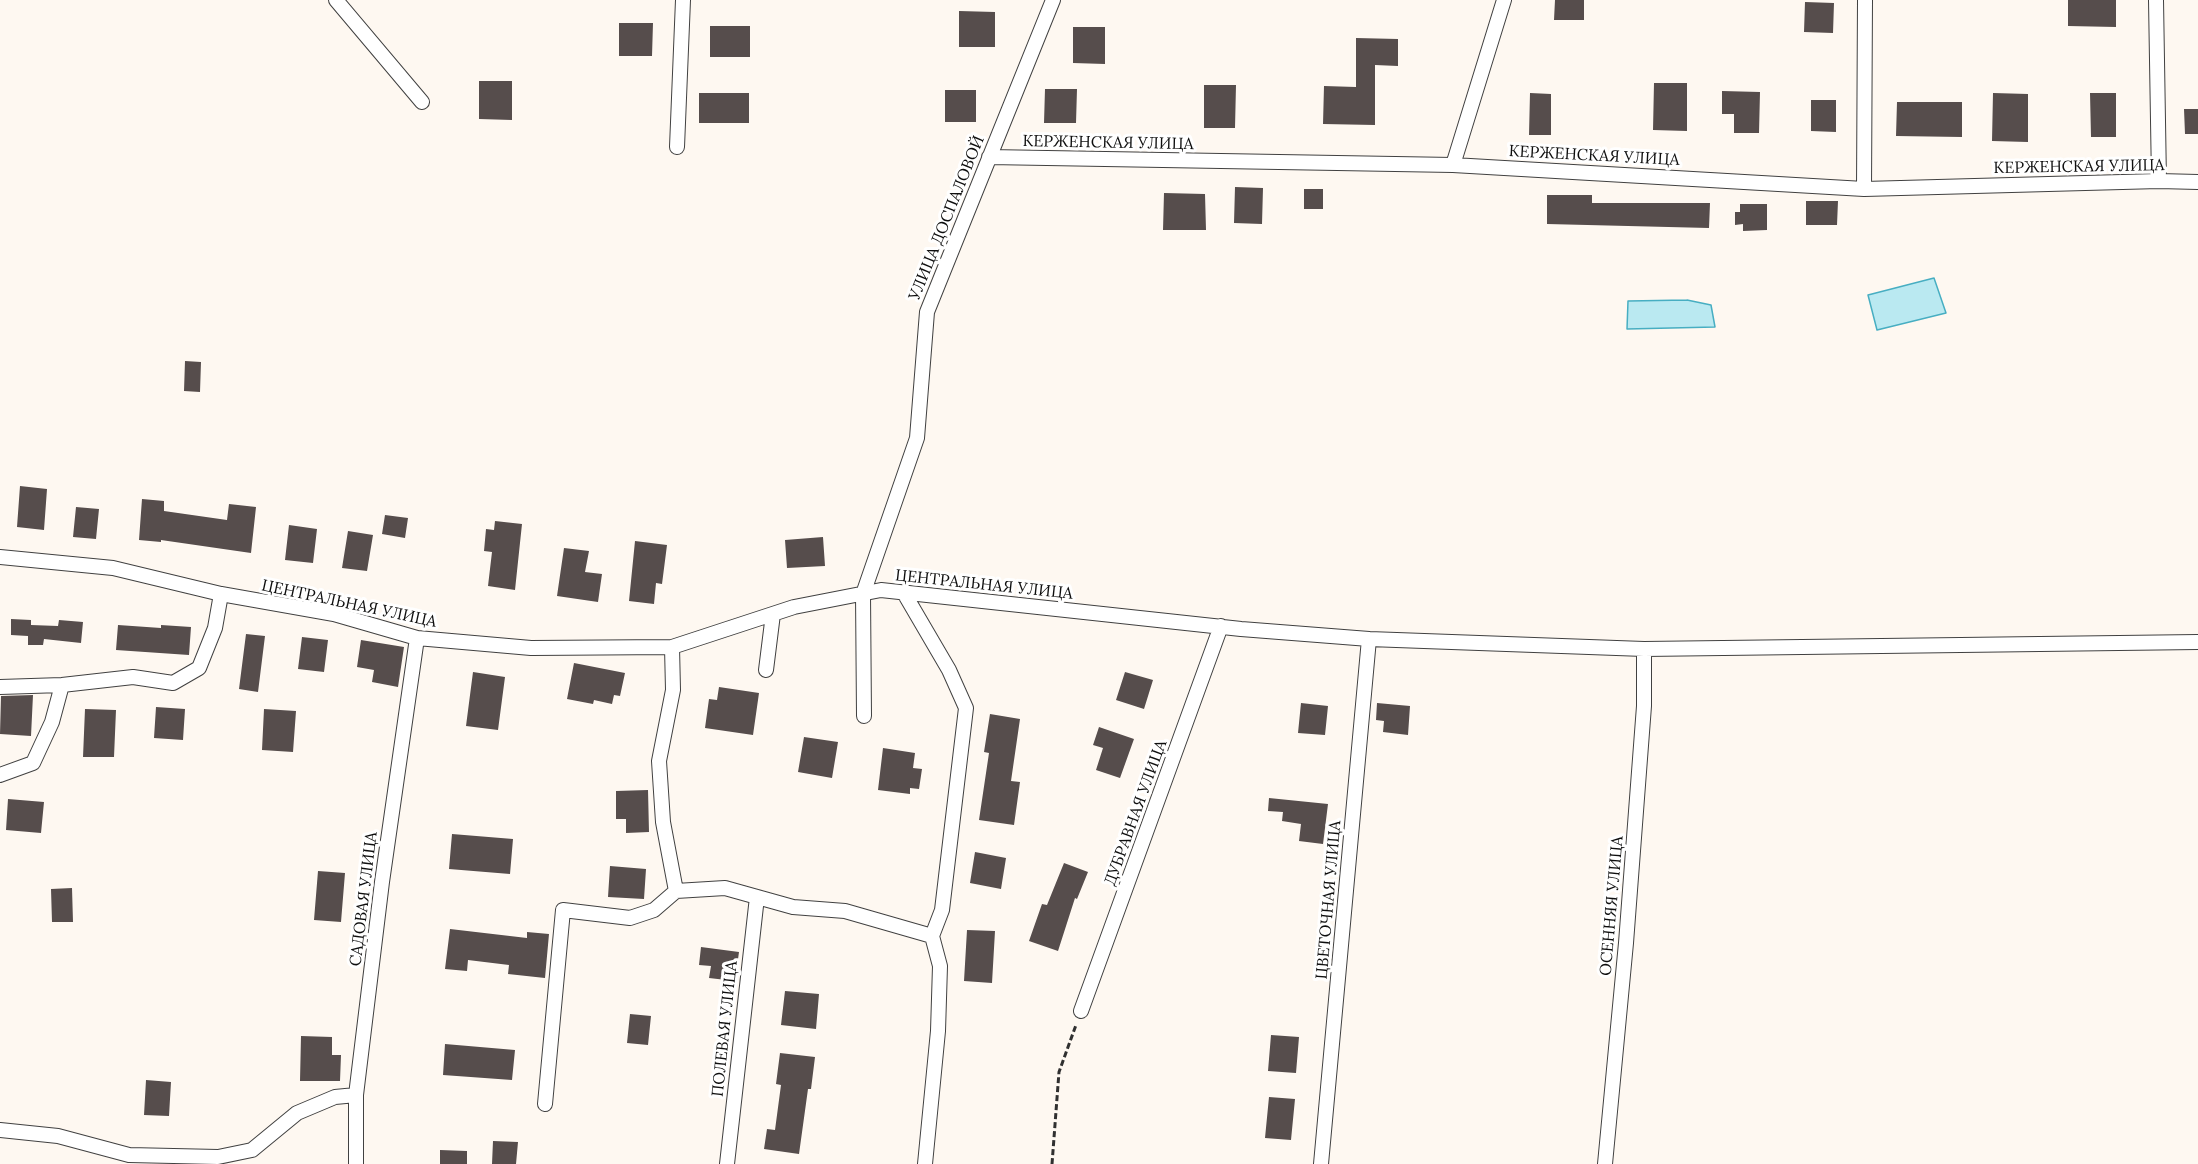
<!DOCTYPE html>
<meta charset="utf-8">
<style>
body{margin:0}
canvas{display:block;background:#fef8f1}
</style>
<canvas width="2198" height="1164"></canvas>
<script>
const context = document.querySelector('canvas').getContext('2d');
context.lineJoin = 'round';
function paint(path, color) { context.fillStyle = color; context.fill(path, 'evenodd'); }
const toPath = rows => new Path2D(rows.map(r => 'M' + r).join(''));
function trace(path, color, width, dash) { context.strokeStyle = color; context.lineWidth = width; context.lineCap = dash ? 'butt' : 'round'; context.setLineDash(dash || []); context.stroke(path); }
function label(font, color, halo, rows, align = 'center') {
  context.font = font + ' Lora,serif'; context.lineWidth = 6; context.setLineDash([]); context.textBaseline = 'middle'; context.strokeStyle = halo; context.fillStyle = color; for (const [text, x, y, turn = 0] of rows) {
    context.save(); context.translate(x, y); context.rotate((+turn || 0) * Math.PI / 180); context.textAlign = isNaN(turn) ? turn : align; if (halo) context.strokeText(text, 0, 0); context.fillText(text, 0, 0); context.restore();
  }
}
const water = toPath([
 [1934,278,1946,313,1877,330,1868,295,1934,278],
 [1687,300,1711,305,1715,327,1627,329,1628,301,1687,300]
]);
paint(water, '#bae9f1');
trace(water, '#47aec2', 1.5);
paint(toPath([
 [1555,0,1584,0,1584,20,1554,20],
 [2068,0,2116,0,2116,27,2068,26],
 [1805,2,1834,3,1833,33,1804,32],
 [959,11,995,12,995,47,959,47],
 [619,23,653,23,652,56,619,56],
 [710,26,750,26,750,57,710,57],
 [1073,27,1105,27,1105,64,1073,63],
 [1356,38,1398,39,1398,66,1375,65,1375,125,1323,124,1324,86,1356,87],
 [479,81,512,81,512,120,479,119],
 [1654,83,1687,83,1687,131,1653,130],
 [1204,85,1236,85,1235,128,1204,128],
 [1045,89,1077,89,1076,123,1044,123],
 [945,90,976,90,976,122,945,122],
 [1722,91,1760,92,1759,133,1734,133,1734,114,1722,114],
 [699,93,749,93,749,123,699,123],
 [1530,93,1551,94,1551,135,1529,135],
 [1993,93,2028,94,2028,142,1992,141],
 [2090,93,2116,93,2116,137,2091,137],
 [1811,100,1836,100,1836,132,1811,131],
 [1897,102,1962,102,1962,137,1896,136],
 [2184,109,2198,109,2198,134,2185,134],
 [1235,187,1263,188,1262,224,1234,223],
 [1304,189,1323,189,1323,209,1304,209],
 [1164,193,1205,194,1206,230,1163,230],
 [1547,195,1592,195,1592,203,1710,203,1709,228,1547,224],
 [1806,201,1838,201,1837,225,1806,225],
 [1740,204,1767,204,1767,230,1743,231,1743,224,1735,225,1735,212,1740,212],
 [185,361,201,362,200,392,184,391],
 [20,486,47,489,44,530,17,527],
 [142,499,164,501,164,511,227,520,229,504,256,507,251,553,161,540,161,542,139,540],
 [76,507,99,509,96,539,73,537],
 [385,515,408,518,405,538,382,534],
 [495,521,522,524,515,590,488,586,492,552,484,551,486,529,494,530],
 [289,525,317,529,313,563,285,560],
 [348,531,373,535,367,571,342,568],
 [823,537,825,566,787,568,785,540],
 [635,541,667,545,662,584,656,583,654,604,629,601],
 [564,548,589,551,585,572,602,574,598,602,557,596],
 [11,619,31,620,31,625,58,626,59,620,83,622,81,643,44,639,43,645,28,645,28,636,11,635],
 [118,625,161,628,161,625,191,627,189,655,116,650],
 [246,634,265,636,258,692,239,689],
 [302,637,328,640,324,672,298,669],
 [361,640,404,647,398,687,372,682,374,670,357,667],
 [574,663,625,673,620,696,614,695,612,704,594,700,593,704,567,699],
 [473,672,505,677,498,730,466,726],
 [1125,672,1153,680,1144,709,1116,700],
 [719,687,759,693,753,735,705,728,709,699,717,700],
 [33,695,31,736,0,734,1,696],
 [1301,703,1328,706,1325,735,1298,733],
 [1377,703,1410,706,1408,735,1383,732,1384,721,1376,720],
 [156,707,185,709,183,740,154,738],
 [85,709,116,710,114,757,83,757],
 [264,709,296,711,293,752,262,750],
 [990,714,1020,719,1011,781,1020,782,1014,825,979,820,989,753,984,752],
 [1099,727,1134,739,1120,778,1096,770,1103,748,1093,745],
 [804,737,838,742,832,778,798,772],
 [883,748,915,753,913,768,922,769,919,789,910,788,910,794,878,790],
 [648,790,649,832,626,833,626,819,616,819,616,791],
 [1269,798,1328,804,1323,844,1299,841,1301,824,1282,821,1283,812,1268,811],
 [8,799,44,802,41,833,6,830],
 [452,834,513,839,510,874,449,869],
 [975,852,1006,858,1001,889,970,883],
 [1064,863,1088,872,1077,899,1075,898,1058,951,1029,941,1042,904,1047,905],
 [610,866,646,869,644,899,608,897],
 [318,871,345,873,341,922,314,920],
 [72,888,73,922,52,922,51,889],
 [450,929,527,938,527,932,549,934,545,978,508,974,509,965,468,960,467,971,445,969],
 [967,930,995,931,992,983,964,981],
 [701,947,739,952,735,981,709,978,711,966,699,965],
 [785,991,819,994,816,1029,781,1025],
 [630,1014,651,1016,648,1045,627,1043],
 [1271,1035,1299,1037,1296,1073,1268,1071],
 [301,1036,332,1037,332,1055,341,1055,340,1081,300,1081],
 [445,1044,515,1050,512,1080,443,1075],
 [780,1053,815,1057,811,1089,808,1089,799,1154,764,1149,767,1129,775,1130,781,1085,776,1084],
 [146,1080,171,1082,169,1116,144,1115],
 [1269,1097,1295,1099,1291,1140,1265,1138],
 [493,1141,518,1142,516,1164,492,1164],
 [440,1150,467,1151,467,1164,440,1164]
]), '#564d4c');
const minor = toPath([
 [336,0,422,102],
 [2156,0,2159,181],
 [677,147,683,0],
 [989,157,1453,165,1864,189,2159,181,2198,182],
 [1453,165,1504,0],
 [1864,189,1865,0],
 [0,557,113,568,221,594,334,614,417,638,531,648,672,647,794,607,881,590,1241,629,1369,639,1644,649,2198,642],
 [672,647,673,690,659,761,663,822,676,891,725,888,793,907,845,911,932,936,942,910,966,708,949,670,904,593],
 [766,670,773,614],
 [0,687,62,685,133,677,173,683,199,668,215,628,221,594],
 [864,716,863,594,917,438,927,312,1053,0],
 [0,775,33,763,52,722,62,685],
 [1081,1011,1221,626],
 [545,1104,563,910,630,918,654,910,676,891],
 [0,1130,58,1136,129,1155,218,1157,252,1150,297,1113,335,1097,356,1095],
 [356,1164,356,1095,382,882,417,638],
 [727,1164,757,897],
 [925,1164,938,1031,940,966,932,936],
 [1321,1164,1369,639],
 [1605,1164,1626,943,1644,706,1644,649]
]);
trace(minor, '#414141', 16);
trace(toPath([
 [1052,1164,1059,1072,1076,1025]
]), '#303030', 3, [6, 3]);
trace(minor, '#fff', 14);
label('16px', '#0e0e0e', '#fff', [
 ["КЕРЖЕНСКАЯ УЛИЦА",1108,143,1],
 ["КЕРЖЕНСКАЯ УЛИЦА",1594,156,3],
 ["КЕРЖЕНСКАЯ УЛИЦА",2079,167,-1],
 ["УЛИЦА ДОСПАЛОВОЙ",947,218,-68],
 ["ЦЕНТРАЛЬНАЯ УЛИЦА",984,585,6],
 ["ЦЕНТРАЛЬНАЯ УЛИЦА",349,604,12],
 ["ДУБРАВНАЯ УЛИЦА",1136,813,-70],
 ["САДОВАЯ УЛИЦА",364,899,-83],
 ["ЦВЕТОЧНАЯ УЛИЦА",1329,900,-85],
 ["ОСЕННЯЯ УЛИЦА",1612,906,-85],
 ["ПОЛЕВАЯ УЛИЦА",725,1029,-84]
]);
</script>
